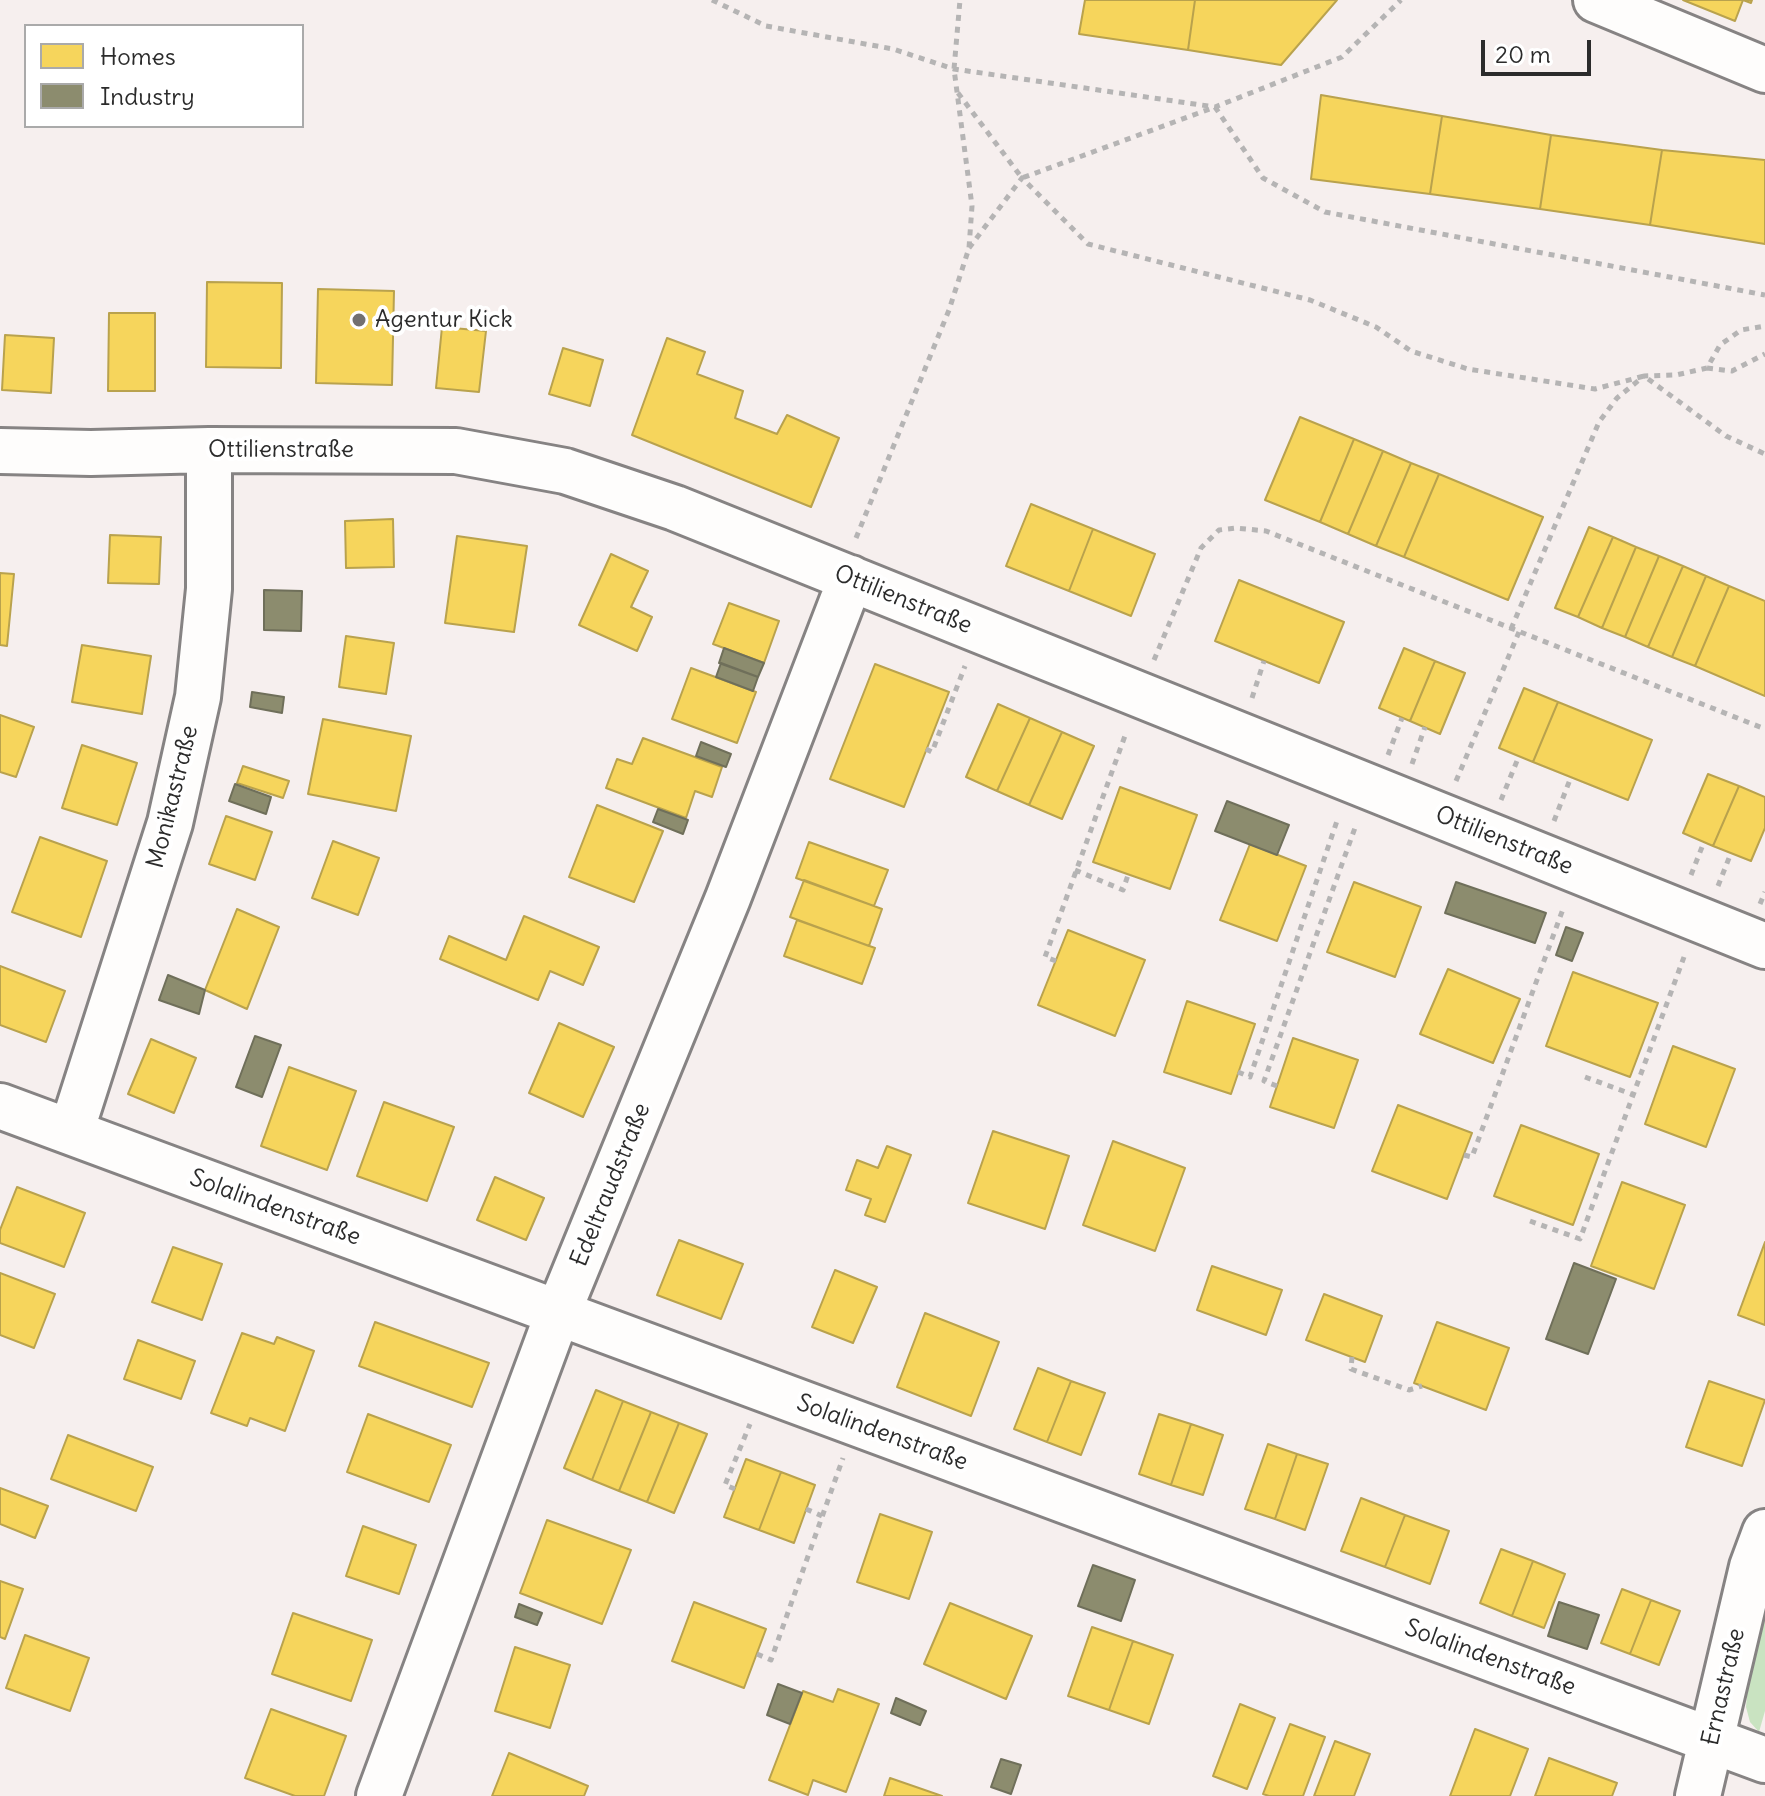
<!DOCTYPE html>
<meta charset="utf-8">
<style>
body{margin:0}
#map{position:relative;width:1765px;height:1796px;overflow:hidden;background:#f6efee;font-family:Delius,sans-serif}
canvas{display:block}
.legend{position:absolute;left:24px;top:24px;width:280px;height:104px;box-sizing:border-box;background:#fff;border:2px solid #aaa;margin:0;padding:10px 14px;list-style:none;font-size:24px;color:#2b2b2b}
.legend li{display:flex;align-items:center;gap:16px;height:40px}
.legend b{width:40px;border:2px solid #aaa}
.scale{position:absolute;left:1481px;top:40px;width:110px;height:36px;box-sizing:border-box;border:4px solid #2b2b2b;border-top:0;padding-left:10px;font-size:24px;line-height:28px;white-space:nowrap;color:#2b2b2b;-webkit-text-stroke:6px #fff;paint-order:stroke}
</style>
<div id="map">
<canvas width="1765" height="1796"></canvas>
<ul class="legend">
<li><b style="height:22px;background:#f6d55c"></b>Homes</li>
<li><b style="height:22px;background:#8c8c6e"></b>Industry</li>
</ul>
<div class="scale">20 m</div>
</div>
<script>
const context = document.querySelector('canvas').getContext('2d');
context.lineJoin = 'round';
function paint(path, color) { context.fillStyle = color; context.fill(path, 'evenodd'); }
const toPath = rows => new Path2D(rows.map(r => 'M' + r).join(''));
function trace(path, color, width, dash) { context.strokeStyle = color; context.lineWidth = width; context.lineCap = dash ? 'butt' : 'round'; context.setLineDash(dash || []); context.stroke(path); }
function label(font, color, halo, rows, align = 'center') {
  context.font = font + ' Delius,sans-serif'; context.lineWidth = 8; context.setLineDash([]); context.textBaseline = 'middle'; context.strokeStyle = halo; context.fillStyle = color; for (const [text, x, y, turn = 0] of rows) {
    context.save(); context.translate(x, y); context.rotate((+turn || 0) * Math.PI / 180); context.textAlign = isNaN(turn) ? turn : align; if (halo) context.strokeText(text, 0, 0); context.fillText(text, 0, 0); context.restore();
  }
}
paint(toPath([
 [1765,1618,1765,1711,1759,1732,1750,1722,1746,1707,1750,1661]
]), '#c9e3c1');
const homes = toPath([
 [1085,0,1195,0,1188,50,1079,34,1085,0],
 [1195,0,1337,0,1281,65,1188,50,1195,0],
 [1683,0,1752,0,1751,3,1743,0,1735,21,1683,0],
 [1321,95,1442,116,1430,194,1311,179,1321,95],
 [1442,116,1551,135,1540,209,1430,194,1442,116],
 [1551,135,1662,150,1650,225,1540,209,1551,135],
 [1662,150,1765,160,1765,244,1650,225,1662,150],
 [207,282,282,283,281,368,206,367,207,282],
 [318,289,394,291,392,385,316,383,318,289],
 [109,313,155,313,155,391,108,391,109,313],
 [442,327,486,331,479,392,436,388,442,327],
 [5,335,54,338,51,393,2,390,5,335],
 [667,338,705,352,697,374,743,391,735,418,777,434,787,415,839,438,811,507,632,435,667,338],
 [563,348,603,360,590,406,549,394,563,348],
 [1300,417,1354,439,1320,522,1265,500,1300,417],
 [1354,439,1383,451,1348,534,1320,522,1354,439],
 [1383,451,1411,463,1376,546,1348,534,1383,451],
 [1411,463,1439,474,1404,557,1376,546,1411,463],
 [1439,474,1543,517,1508,600,1404,557,1439,474],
 [1031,504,1093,529,1069,591,1006,566,1031,504],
 [393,519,394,567,346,568,345,521,393,519],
 [1589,527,1613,537,1578,617,1555,608,1589,527],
 [1093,529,1155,554,1131,616,1069,591,1093,529],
 [110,535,161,537,159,584,108,583,110,535],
 [457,536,527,546,514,632,445,623,457,536],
 [1613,537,1636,547,1602,628,1578,617,1613,537],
 [1636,547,1659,556,1625,637,1602,628,1636,547],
 [611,554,648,571,631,607,652,617,637,651,579,625,611,554],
 [1659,556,1683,566,1648,647,1625,637,1659,556],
 [1683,566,1706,576,1672,657,1648,647,1683,566],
 [0,573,14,574,7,646,0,645,0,573],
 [1706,576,1729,586,1695,666,1672,657,1706,576],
 [1239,580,1344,622,1319,683,1215,641,1239,580],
 [1729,586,1765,601,1765,696,1695,666,1729,586],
 [729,603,779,621,764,663,713,644,729,603],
 [346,636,394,643,386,694,339,687,346,636],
 [82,645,151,656,142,714,72,702,82,645],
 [1404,648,1435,661,1410,721,1379,708,1404,648],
 [1435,661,1465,673,1440,734,1410,721,1435,661],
 [875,664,949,692,904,807,830,779,875,664],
 [691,668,756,692,737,743,672,719,691,668],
 [1524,688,1558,702,1533,762,1499,748,1524,688],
 [1558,702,1652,740,1628,800,1533,762,1558,702],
 [998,704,1030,718,997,791,966,777,998,704],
 [0,715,34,727,16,777,0,772,0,715],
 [1030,718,1062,732,1029,805,997,791,1030,718],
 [323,719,411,736,396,811,308,794,323,719],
 [1062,732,1094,746,1062,819,1029,805,1062,732],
 [643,738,722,767,712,797,695,791,686,818,606,788,617,759,632,764,643,738],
 [82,745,137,763,117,825,62,808,82,745],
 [243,766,289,781,283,798,237,783,243,766],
 [1708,774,1739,786,1713,846,1683,833,1708,774],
 [1739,786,1765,797,1765,828,1751,861,1713,846,1739,786],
 [1120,787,1197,815,1170,889,1093,862,1120,787],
 [597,805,663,831,634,902,569,877,597,805],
 [226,816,272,832,255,880,209,864,226,816],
 [40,837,107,861,81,937,12,912,40,837],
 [333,841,379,858,358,915,312,898,333,841],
 [809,842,888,870,874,906,796,878,809,842],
 [1250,844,1306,866,1277,941,1220,920,1250,844],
 [804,880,882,909,869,946,790,917,804,880],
 [1354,882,1421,907,1395,977,1327,952,1354,882],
 [237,909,279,927,247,1009,205,990,237,909],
 [524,916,599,947,583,985,550,971,538,1000,440,959,449,936,506,960,524,916],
 [797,920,875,948,862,984,784,956,797,920],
 [1068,930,1145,960,1115,1036,1038,1005,1068,930],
 [0,966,65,991,46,1042,0,1025,0,966],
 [1448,969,1520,999,1493,1063,1420,1034,1448,969],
 [1573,972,1658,1003,1630,1077,1546,1046,1573,972],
 [1187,1001,1255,1024,1231,1094,1164,1072,1187,1001],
 [559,1023,614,1047,583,1117,529,1093,559,1023],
 [1293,1038,1358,1060,1334,1128,1270,1107,1293,1038],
 [151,1039,196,1058,174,1113,128,1094,151,1039],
 [1673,1046,1735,1069,1706,1147,1645,1124,1673,1046],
 [289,1067,356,1091,327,1170,261,1146,289,1067],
 [384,1102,454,1127,427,1201,357,1176,384,1102],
 [1398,1105,1472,1133,1447,1199,1372,1171,1398,1105],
 [1521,1125,1599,1154,1573,1225,1494,1196,1521,1125],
 [993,1131,1069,1156,1045,1229,968,1203,993,1131],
 [1113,1141,1185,1168,1155,1251,1083,1225,1113,1141],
 [887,1146,911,1155,885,1222,865,1215,871,1199,846,1190,857,1160,878,1168,887,1146],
 [495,1177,544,1198,526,1240,477,1220,495,1177],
 [1622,1182,1685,1205,1654,1289,1591,1266,1622,1182],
 [17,1187,85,1213,64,1267,0,1243,0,1230,17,1187],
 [679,1240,743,1264,721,1319,657,1295,679,1240],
 [1765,1242,1765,1325,1738,1315,1765,1242],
 [173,1247,222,1264,202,1320,152,1302,173,1247],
 [1212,1266,1282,1290,1266,1335,1197,1310,1212,1266],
 [835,1270,877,1287,853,1343,812,1327,835,1270],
 [0,1273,55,1294,34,1348,0,1335,0,1273],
 [1324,1294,1382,1316,1365,1362,1306,1340,1324,1294],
 [925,1313,999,1342,971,1416,897,1387,925,1313],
 [375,1322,489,1363,472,1407,359,1366,375,1322],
 [1437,1322,1509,1348,1486,1410,1414,1383,1437,1322],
 [242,1333,274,1344,277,1337,314,1351,285,1431,250,1418,247,1426,211,1413,242,1333],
 [138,1340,195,1361,181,1399,124,1379,138,1340],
 [1038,1368,1071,1381,1047,1442,1014,1429,1038,1368],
 [1071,1381,1105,1393,1081,1455,1047,1442,1071,1381],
 [1709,1381,1765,1400,1742,1466,1686,1447,1709,1381],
 [596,1390,623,1401,592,1480,564,1468,596,1390],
 [623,1401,651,1412,619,1491,592,1480,623,1401],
 [651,1412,679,1423,647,1502,619,1491,651,1412],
 [368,1414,451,1445,429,1502,347,1472,368,1414],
 [1159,1414,1191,1424,1171,1485,1139,1474,1159,1414],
 [679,1423,707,1434,674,1513,647,1502,679,1423],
 [1191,1424,1223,1435,1203,1495,1171,1485,1191,1424],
 [68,1435,153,1467,136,1511,51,1479,68,1435],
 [1268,1444,1297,1454,1275,1519,1245,1509,1268,1444],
 [1297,1454,1328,1464,1305,1530,1275,1519,1297,1454],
 [746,1459,781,1472,759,1530,724,1517,746,1459],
 [781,1472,815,1485,794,1543,759,1530,781,1472],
 [0,1488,48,1506,35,1538,0,1524,0,1488],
 [1361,1498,1405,1515,1385,1567,1341,1551,1361,1498],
 [880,1514,932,1532,909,1599,857,1582,880,1514],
 [1405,1515,1449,1531,1430,1584,1385,1567,1405,1515],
 [547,1520,631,1550,602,1624,520,1593,547,1520],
 [363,1526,416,1545,399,1594,346,1576,363,1526],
 [1501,1549,1533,1561,1512,1616,1480,1603,1501,1549],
 [1533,1561,1565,1574,1544,1628,1512,1616,1533,1561],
 [0,1581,23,1589,5,1639,0,1637,0,1581],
 [1622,1589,1651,1600,1630,1654,1601,1643,1622,1589],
 [1651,1600,1680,1611,1659,1665,1630,1654,1651,1600],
 [694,1602,766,1629,744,1688,672,1661,694,1602],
 [950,1603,1032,1636,1006,1699,924,1664,950,1603],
 [293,1613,372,1640,351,1701,272,1674,293,1613],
 [1092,1627,1133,1641,1109,1710,1068,1696,1092,1627],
 [25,1635,89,1658,70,1711,6,1688,25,1635],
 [1133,1641,1173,1655,1149,1724,1109,1710,1133,1641],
 [515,1647,570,1665,550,1728,495,1711,515,1647],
 [838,1689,879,1704,846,1792,813,1780,808,1795,769,1780,803,1691,833,1702,838,1689],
 [1240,1704,1275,1718,1247,1789,1213,1776,1240,1704],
 [271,1709,346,1736,324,1796,295,1796,245,1778,271,1709],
 [1290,1724,1325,1737,1303,1796,1269,1796,1263,1794,1290,1724],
 [1475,1729,1528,1749,1510,1796,1450,1796,1475,1729],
 [1335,1741,1370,1754,1354,1796,1314,1796,1335,1741],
 [509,1753,588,1786,584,1796,492,1796,509,1753],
 [1549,1758,1617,1783,1612,1796,1535,1796,1549,1758],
 [890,1778,942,1796,884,1796,890,1778]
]);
paint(homes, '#f6d55c');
trace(homes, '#b9a24d', 2);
const industry = toPath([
 [264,590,302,591,301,631,264,630,264,590],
 [724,648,764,663,758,677,719,663,724,648],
 [721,663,758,677,753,691,716,677,721,663],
 [252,692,284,697,282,713,250,707,252,692],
 [701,742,731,754,726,767,696,756,701,742],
 [235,784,271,797,266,814,229,801,235,784],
 [1227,801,1289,825,1277,855,1215,831,1227,801],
 [658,809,688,820,683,834,653,822,658,809],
 [1456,882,1546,913,1535,943,1445,913,1456,882],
 [1566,927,1583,933,1572,961,1556,955,1566,927],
 [168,975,205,990,199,1014,159,1000,168,975],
 [255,1036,281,1045,262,1097,236,1087,255,1036],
 [1574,1263,1616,1279,1588,1354,1546,1339,1574,1263],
 [1093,1565,1135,1580,1121,1621,1078,1606,1093,1565],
 [1559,1602,1599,1615,1587,1649,1548,1636,1559,1602],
 [519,1604,542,1613,537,1625,515,1617,519,1604],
 [778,1684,802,1693,790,1724,767,1715,778,1684],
 [896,1698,926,1711,920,1725,891,1713,896,1698],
 [1001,1759,1021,1765,1011,1794,991,1787,1001,1759]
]);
paint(industry, '#8c8c6e');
trace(industry, '#6f6f5a', 2);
const minor = toPath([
 [1596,0,1765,70],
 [0,451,91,453,209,450,456,451,565,471,675,508,1765,946],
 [0,1106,1765,1760],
 [71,1132,170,823,198,697,209,589,209,450],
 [379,1796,558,1313,728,898,851,578],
 [1698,1796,1752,1567,1765,1532]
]);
trace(minor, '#868383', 50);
trace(toPath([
 [712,0,766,26,893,49,954,69,1215,107,1342,57,1401,0],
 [958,93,1022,178,1215,107,1263,178,1325,212,1765,295],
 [969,248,1022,178,1088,244,1310,300,1376,327,1411,351,1468,369,1595,389,1644,376,1726,436,1765,454],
 [1707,368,1732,371,1765,354],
 [856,538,949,310,969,248,972,206,954,69,960,0],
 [1511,629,1599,422,1617,398,1644,376,1676,375,1707,368,1720,345,1741,330,1765,326],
 [1154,660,1201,548,1219,530,1236,528,1266,531,1765,729],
 [1252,698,1264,661],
 [926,749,932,752,965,666],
 [1388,755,1402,718],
 [1412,764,1425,727],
 [1456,781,1519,632],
 [1501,800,1519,756],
 [1554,821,1571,777],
 [1075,870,1123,890,1128,875],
 [1691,875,1704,842],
 [1718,886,1731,853],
 [1760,904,1765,892],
 [1056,961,1045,957,1126,733],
 [1238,1072,1250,1077,1338,818],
 [1585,1077,1634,1095],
 [1277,1086,1264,1081,1356,825],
 [1464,1155,1472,1157,1563,909],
 [1530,1221,1580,1239,1684,957],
 [1352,1357,1351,1369,1409,1390,1422,1386],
 [735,1489,725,1485,750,1424],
 [806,1509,822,1516],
 [757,1654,771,1660,843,1458]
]), '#b5b4b4', 5, [6, 6]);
trace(minor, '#fefdfc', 44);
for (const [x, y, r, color] of [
 [359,320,8,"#72706f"]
]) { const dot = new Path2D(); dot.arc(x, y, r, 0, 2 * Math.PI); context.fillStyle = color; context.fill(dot); trace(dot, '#fff', 3); }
label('24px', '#2b2b2b', '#fff', [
 ["Agentur Kick",375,320]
], 'left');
label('24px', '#2b2b2b', '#fff', [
 ["Ottilienstraße",281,450],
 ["Ottilienstraße",903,600,22],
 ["Monikastraße",173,797,-76],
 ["Ottilienstraße",1504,841,22],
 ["Edeltraudstraße",611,1185,-68],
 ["Solalindenstraße",275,1208,20],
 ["Solalindenstraße",882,1433,20],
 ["Solalindenstraße",1490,1658,20],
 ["Ernastraße",1724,1687,-77]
]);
</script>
